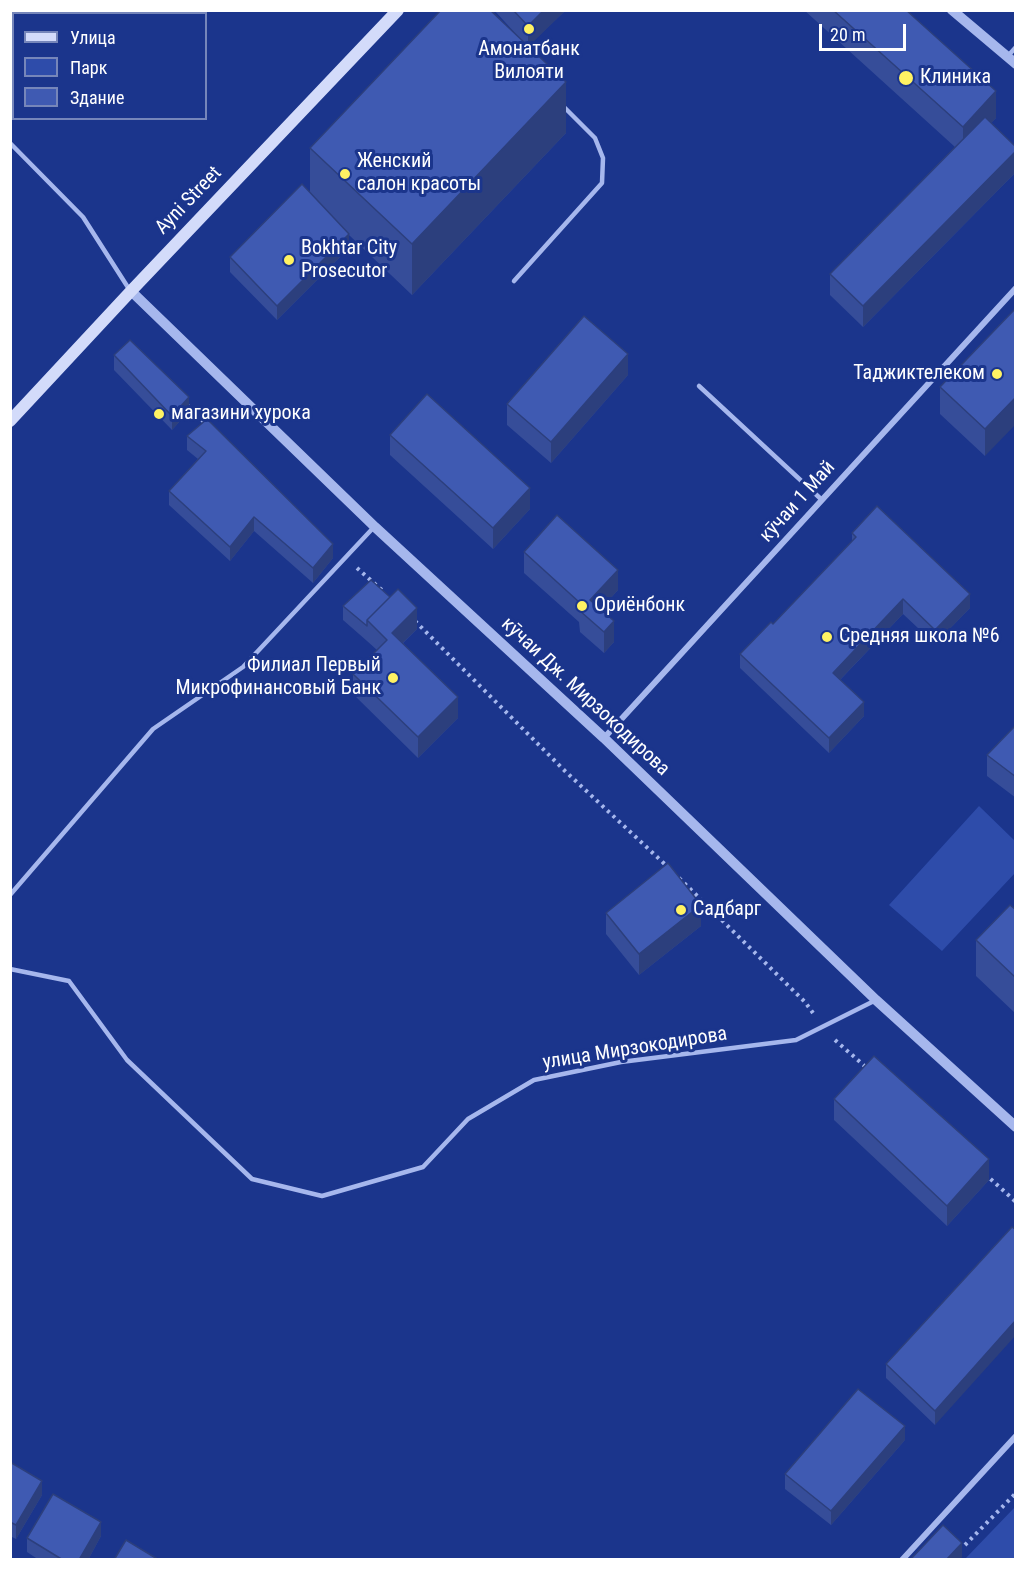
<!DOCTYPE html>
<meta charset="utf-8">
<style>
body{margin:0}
#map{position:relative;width:1026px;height:1570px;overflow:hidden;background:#1b358c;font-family:"Roboto Condensed",sans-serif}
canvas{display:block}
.frame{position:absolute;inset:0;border:12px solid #fff;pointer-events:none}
.legend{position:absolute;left:12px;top:12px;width:195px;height:108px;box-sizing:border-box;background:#1b358c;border:2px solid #7686ba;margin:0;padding:8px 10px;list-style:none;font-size:18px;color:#fff}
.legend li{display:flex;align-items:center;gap:12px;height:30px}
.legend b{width:30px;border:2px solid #7686ba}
.scale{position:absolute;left:819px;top:24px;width:87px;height:27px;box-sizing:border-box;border:3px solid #fff;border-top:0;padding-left:8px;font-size:18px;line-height:21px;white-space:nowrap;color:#fff;-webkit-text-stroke:4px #1b358c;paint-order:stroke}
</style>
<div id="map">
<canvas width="1026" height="1570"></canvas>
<div class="frame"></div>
<ul class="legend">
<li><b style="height:8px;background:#d3dbfa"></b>Улица</li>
<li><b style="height:16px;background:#2e4caa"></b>Парк</li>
<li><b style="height:16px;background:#3f5ab2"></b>Здание</li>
</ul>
<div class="scale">20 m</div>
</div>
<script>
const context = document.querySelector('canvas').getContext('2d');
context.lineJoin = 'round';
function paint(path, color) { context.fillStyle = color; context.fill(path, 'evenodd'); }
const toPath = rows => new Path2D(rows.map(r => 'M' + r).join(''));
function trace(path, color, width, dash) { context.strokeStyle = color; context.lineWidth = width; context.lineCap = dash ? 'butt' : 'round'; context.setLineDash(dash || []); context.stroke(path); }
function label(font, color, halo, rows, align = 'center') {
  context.font = font + ' "Roboto Condensed",sans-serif'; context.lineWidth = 6; context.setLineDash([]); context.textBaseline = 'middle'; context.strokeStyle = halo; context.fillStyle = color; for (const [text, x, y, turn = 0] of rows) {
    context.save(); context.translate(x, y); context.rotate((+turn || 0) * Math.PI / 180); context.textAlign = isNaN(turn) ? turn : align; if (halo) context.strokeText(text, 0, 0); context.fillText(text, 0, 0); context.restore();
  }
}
paint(toPath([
 [979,806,1015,841,1015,873,942,951,889,905],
 [1015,1507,1015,1559,965,1559]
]), '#2e4caa');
trace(toPath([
 [186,404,206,424],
 [357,568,383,591],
 [415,621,565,771,670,869],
 [679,878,805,1002,813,1013],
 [835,1040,868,1069],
 [985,1174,1016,1202],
 [965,1545,1016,1493]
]), '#a6b7ed', 4, [3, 4.5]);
trace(toPath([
 [1007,57,1016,47],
 [10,143,83,217,129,289],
 [514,281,602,183,603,158,595,138,562,105],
 [699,386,822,500],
 [10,895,153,729,243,667,374,527],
 [10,969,69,981,127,1060,252,1179,322,1196,423,1167,468,1119,534,1080,621,1062,796,1040,876,1000]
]), '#a6b7ed', 4.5);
trace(toPath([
 [604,738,1016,288],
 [902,1560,1016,1436]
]), '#a6b7ed', 6);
trace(toPath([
 [952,10,1016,64],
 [131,291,375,527,604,738,876,1000,1016,1127]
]), '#a6b7ed', 10);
trace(toPath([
 [10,421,131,291,398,10]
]), '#d3dbfa', 12);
paint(toPath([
 [494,10,566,10,528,46,566,133,412,295,349,235,349,248,277,320,230,272,230,257,310,192,310,148,525,44],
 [804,10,906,10,996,118,991,123,1016,147,1016,172,863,327,830,295,830,274,955,147],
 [1016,308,985,456,940,414,940,387],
 [114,355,189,411,172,430,114,370],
 [628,375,551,463,507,425,507,404],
 [207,419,333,558,313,583,254,531,230,561,169,505,169,491,198,459,187,450,187,436],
 [390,435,530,509,493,549,390,455],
 [852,533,970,608,935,644,903,614,840,680,864,716,829,753,740,668,740,654,773,624,852,541],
 [524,552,618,590,601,609,614,642,604,653,580,632,579,622,524,573],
 [343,606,417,629,403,643,458,718,418,758,353,694,353,674,377,650,367,641,343,620],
 [1016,725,1016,798,987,776,987,755],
 [1016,910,1016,1014,976,976,976,940],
 [606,913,701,926,639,975,606,934],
 [834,1099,989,1180,947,1226,834,1120],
 [1012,1227,935,1425,886,1378,886,1364],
 [905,1440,831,1525,785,1489,785,1474],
 [10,1462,42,1495,16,1539,10,1536],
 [101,1536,88,1560,39,1560,27,1552,27,1538]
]), '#364d99');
paint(toPath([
 [544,10,566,10,528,47,528,26],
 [566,82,566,133,412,295,412,244],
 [996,91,996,118,963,154,963,127],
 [1016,151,1016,172,863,327,863,306],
 [349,234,349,248,277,320,277,306],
 [628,354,628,375,551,463,551,442],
 [189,397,189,411,172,430,172,416],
 [1016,397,1016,424,985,456,985,429],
 [530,488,530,509,493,549,493,528],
 [254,517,254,531,230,561,230,547],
 [333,544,333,558,313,583,313,568],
 [618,570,618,590,590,621,590,600],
 [970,594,970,608,935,644,935,630],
 [903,599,903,614,833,687,833,673],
 [417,608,417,629,392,653,392,633],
 [614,621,614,642,604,653,604,632],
 [458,697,458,718,418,758,418,737],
 [864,702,864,716,829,753,829,738],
 [701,905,701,926,639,975,639,954],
 [989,1159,989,1180,947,1226,947,1206],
 [1016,1320,1016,1335,935,1425,935,1411],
 [905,1426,905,1440,831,1525,831,1511],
 [42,1481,42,1495,16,1539,16,1525],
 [101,1522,101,1536,88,1560,79,1560],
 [962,1543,962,1557,960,1560,946,1560]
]), '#2c3f7d');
const building = toPath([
 [441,10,490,10,566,82,412,244,310,148,441,10],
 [513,10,544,10,528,26,513,10],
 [833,10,906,10,996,91,963,127,833,10],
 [985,117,1016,147,1016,151,863,306,830,274,985,117],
 [302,184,349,234,277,306,230,257,302,184],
 [1016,308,1016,397,985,429,940,387,1016,308],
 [584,316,628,354,551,442,507,404,584,316],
 [130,340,189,397,172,416,114,355,130,340],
 [427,394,530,488,493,528,390,435,427,394],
 [207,419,333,544,313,568,254,517,230,547,169,491,206,451,187,436,207,419],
 [877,506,970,594,935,630,903,599,833,673,864,702,829,738,740,654,771,622,773,624,856,537,852,533,877,506],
 [557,515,618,570,590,600,614,621,604,632,580,611,579,602,524,552,557,515],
 [371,580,390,597,367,620,367,626,343,606,371,580],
 [398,589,417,608,392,633,458,697,418,737,353,674,387,640,367,620,398,589],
 [1016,725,1016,777,987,755,1016,725],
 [668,863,701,905,639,954,606,913,668,863],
 [1010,905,1016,910,1016,978,976,940,1010,905],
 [874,1056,989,1159,947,1206,834,1099,874,1056],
 [1012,1227,1016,1230,1016,1320,935,1411,886,1364,1012,1227],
 [858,1389,905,1426,831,1511,785,1474,858,1389],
 [10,1462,42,1481,16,1525,10,1522,10,1462],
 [53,1494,101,1522,79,1560,63,1560,27,1538,53,1494],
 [943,1525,962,1543,946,1560,910,1560,943,1525],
 [126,1540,159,1560,114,1560,126,1540]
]);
paint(building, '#3f5ab2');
trace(building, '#2c3f7d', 1.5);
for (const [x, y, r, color] of [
 [529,29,6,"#fff263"],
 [906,78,8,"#fff263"],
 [345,174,6,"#fff263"],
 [289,260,6,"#fff263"],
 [997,374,6,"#fff263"],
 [159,414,6,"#fff263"],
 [582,606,6,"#fff263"],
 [827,637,6,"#fff263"],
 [393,678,6,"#fff263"],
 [681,910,6,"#fff263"]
]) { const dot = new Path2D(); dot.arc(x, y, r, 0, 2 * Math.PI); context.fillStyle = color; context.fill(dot); trace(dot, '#1b358c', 2); }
label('20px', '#fff', '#1b358c', [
 ["Амонатбанк",529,50,"center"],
 ["Вилояти",529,73,"center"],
 ["Клиника",920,78],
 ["Женский",357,162],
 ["салон красоты",357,185],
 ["Bokhtar City",301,249],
 ["Prosecutor",301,272],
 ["Таджиктелеком",985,374,"right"],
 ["магазини хурока",171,414],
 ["Ориёнбонк",594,606],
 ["Средняя школа №6",839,637],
 ["Филиал Первый",381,666,"right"],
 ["Микрофинансовый Банк",381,689,"right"],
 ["Садбарг",693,910]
], 'left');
label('20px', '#fff', '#1b358c', [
 ["Ayni Street",189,201,-46],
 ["кӯчаи 1 Май",798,502,-48],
 ["кӯчаи Дж. Мирзокодирова",585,697,43],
 ["улица Мирзокодирова",635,1049,-9]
]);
</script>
